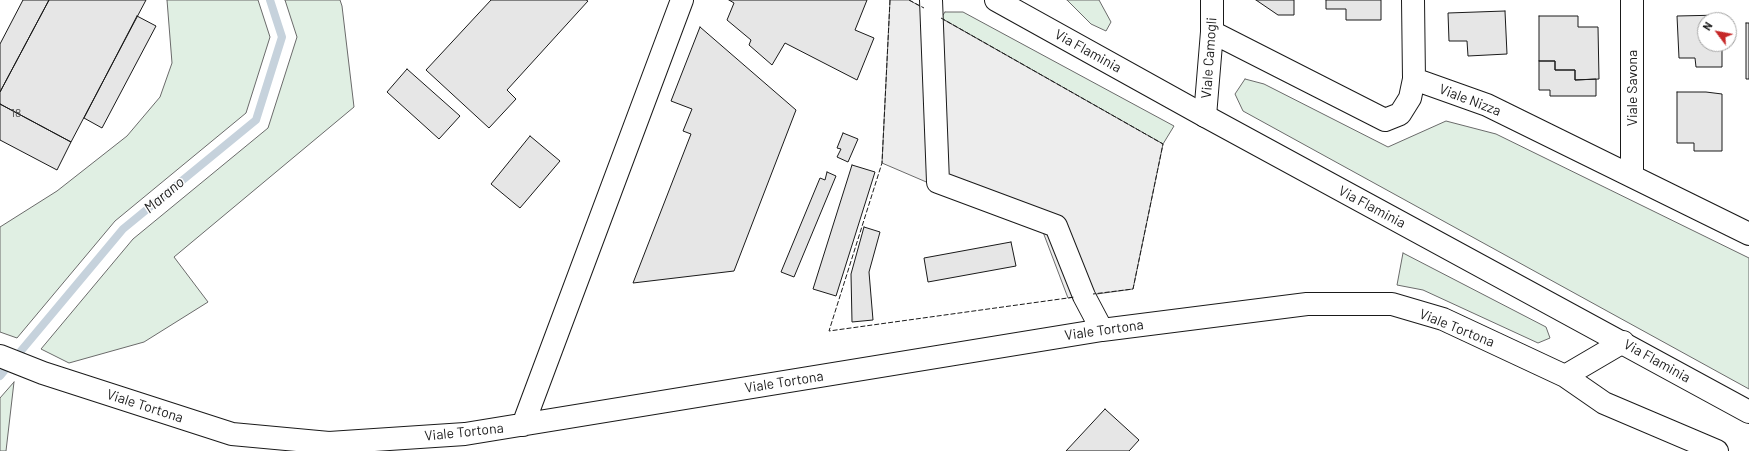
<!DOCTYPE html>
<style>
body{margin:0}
#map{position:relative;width:1749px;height:451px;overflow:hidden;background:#fff;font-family:Barlow,sans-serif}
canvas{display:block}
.north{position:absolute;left:1697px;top:12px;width:40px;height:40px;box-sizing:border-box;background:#fff;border:1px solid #a3a3a3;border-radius:50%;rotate:302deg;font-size:11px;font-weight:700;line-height:16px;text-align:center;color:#1a1a1a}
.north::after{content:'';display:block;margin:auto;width:14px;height:18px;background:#c62828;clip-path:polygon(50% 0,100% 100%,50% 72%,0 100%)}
</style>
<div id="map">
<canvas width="1749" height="451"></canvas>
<div class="north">N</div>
</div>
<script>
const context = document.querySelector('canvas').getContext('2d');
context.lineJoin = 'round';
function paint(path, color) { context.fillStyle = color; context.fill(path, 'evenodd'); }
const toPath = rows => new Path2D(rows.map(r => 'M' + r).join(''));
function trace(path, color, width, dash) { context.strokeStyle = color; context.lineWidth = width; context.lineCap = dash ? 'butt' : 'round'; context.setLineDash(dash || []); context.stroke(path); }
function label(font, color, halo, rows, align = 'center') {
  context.font = font + ' Barlow,sans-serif'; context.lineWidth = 3; context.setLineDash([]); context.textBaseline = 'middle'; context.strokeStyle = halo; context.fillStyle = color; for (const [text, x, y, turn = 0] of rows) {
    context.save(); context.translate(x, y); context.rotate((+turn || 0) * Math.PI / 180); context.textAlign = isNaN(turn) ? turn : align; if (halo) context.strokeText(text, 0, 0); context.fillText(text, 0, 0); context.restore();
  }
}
const green = toPath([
 [167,0,258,0,270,37,246,113,115,221,17,338,0,332,0,227,57,191,127,136,160,97,172,63,167,0],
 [285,0,340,0,342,6,354,107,174,257,208,302,144,342,69,363,41,349,133,239,268,128,297,37,285,0],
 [1067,0,1099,0,1111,22,1106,31,1091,24,1067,0],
 [945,12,963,12,1174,126,1163,144,941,18,945,12],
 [1245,79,1264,84,1388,147,1446,121,1496,134,1749,258,1749,389,1243,111,1235,94,1245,79],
 [1403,253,1546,327,1550,338,1538,343,1423,290,1397,285,1403,253],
 [14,382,6,451,0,451,0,398,14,382]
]);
paint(green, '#e0efe3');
trace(green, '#6a6a6a', 1);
const parking = toPath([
 [890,0,909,0,1163,144,1133,289,1068,298,1043,232,882,163,890,0]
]);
paint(parking, '#ededed');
trace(parking, '#6a6a6a', 1);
trace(toPath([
 [0,376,123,229,256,120,282,37,270,0]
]), '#c6d2dc', 8);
const building = toPath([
 [23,0,49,0,0,92,0,44,23,0],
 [49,0,146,0,71,142,0,104,0,92,49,0],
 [491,0,586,0,588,1,507,90,516,99,489,128,426,70,491,0],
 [729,0,867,0,855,30,874,38,857,80,785,43,772,65,749,45,751,40,727,20,734,3,729,0],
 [1256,0,1294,0,1294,15,1278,15,1256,0],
 [1326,0,1381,0,1381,20,1346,20,1346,9,1326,9,1326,0],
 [1505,11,1507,54,1468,56,1467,41,1449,41,1448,13,1505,11],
 [1722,15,1722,20,1705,20,1705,44,1722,44,1722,67,1696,67,1695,58,1679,58,1677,16,1722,15],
 [137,16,156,26,102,128,84,118,137,16],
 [1539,16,1578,16,1578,27,1598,27,1599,79,1575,80,1575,70,1555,70,1555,61,1539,61,1539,16],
 [1746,23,1749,23,1749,79,1746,79,1746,23],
 [700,27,796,110,734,271,633,283,691,134,683,131,692,109,671,101,700,27],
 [1539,61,1555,61,1555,70,1575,70,1575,80,1596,79,1596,96,1550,96,1550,90,1539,90,1539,61],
 [407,69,460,116,439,139,387,92,407,69],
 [1677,92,1706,92,1722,94,1722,151,1694,151,1694,143,1677,143,1677,92],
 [0,104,71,142,57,170,0,140,0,104],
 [843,133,858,139,848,162,837,157,841,149,837,148,843,133],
 [530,136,560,161,520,208,491,184,530,136],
 [852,165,875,172,836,296,813,289,852,165],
 [827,172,836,176,794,277,781,272,820,178,825,180,827,172],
 [864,227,880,232,869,272,873,320,852,322,851,274,864,227],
 [1011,242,1016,266,928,282,924,258,1011,242],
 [1105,409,1139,440,1129,451,1066,451,1105,409]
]);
paint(building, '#e6e6e6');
trace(building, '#1a1a1a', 1);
const minor = toPath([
 [931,0,938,182,1056,226,1084,296,1102,330],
 [1632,0,1632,176],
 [1212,32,1385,120,1400,114,1410,98,1414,79,1413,0],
 [1414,79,1487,105,1749,234],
 [1205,116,1212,32,1212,0],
 [0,356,43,373,232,434,329,443,465,434,1102,330,1307,304,1392,304,1443,319,1565,376,1604,403,1717,451],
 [1565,376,1623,342],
 [523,425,682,0]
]);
const major = toPath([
 [996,0,1205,116,1749,412]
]);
trace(minor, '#1a1a1a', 24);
trace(major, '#1a1a1a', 24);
trace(minor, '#fff', 22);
trace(major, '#fff', 22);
trace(toPath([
 [890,0,882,163,829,331,1075,297],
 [909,0,924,8],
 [941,18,1163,144,1133,289,1093,294]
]), '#1a1a1a', 1, [5, 2]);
label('12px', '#4d4d4d', null, [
 ["18",16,113]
]);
label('14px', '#1a1a1a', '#fff', [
 ["Via Flaminia",1088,51,29],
 ["Viale Camogli",1209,58,-86],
 ["Viale Savona",1632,88,-90],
 ["Viale Nizza",1470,100,21],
 ["Via Flaminia",1372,207,28],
 ["Viale Tortona",1457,328,22],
 ["Viale Tortona",1104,330,-8],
 ["Via Flaminia",1657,361,29],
 ["Viale Tortona",784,382,-9],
 ["Viale Tortona",145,406,18],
 ["Viale Tortona",464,432,-6]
]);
label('italic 15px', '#1a1a1a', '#fff', [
 ["Marano",164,195,-40]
]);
</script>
